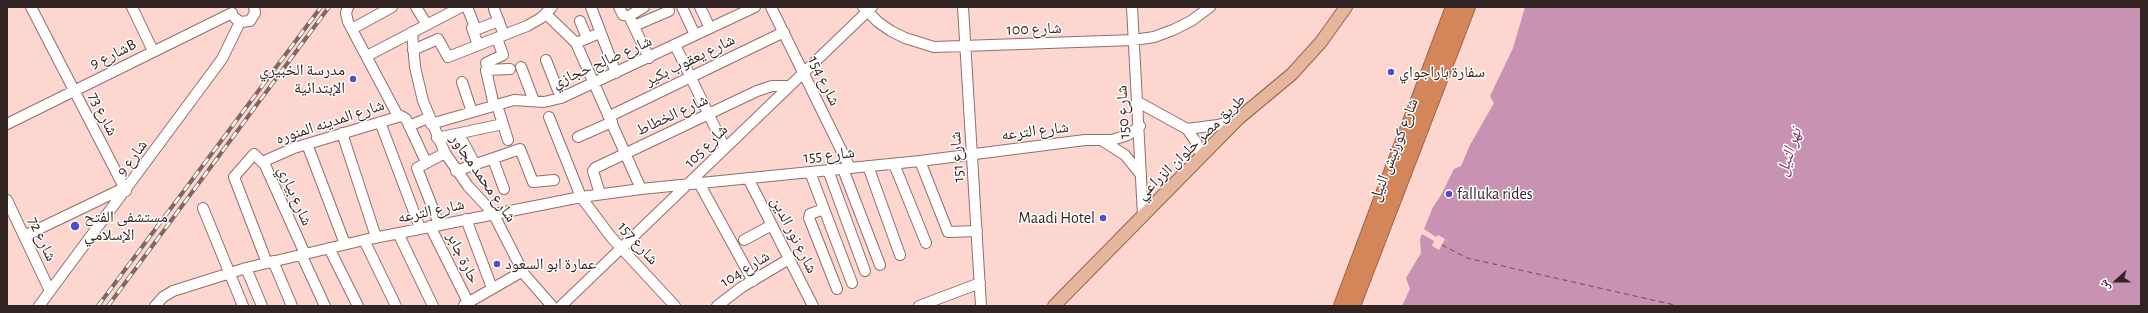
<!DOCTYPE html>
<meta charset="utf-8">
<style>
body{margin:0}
#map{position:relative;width:2148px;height:313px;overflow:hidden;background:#fdd6d0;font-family:"Alegreya Sans","Noto Naskh Arabic",sans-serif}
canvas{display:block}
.frame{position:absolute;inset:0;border:8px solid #322422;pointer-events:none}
.north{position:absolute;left:2096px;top:261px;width:40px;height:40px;-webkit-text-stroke:3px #fff;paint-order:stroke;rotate:249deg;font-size:11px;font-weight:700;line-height:16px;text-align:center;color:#322422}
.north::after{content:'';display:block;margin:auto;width:14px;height:18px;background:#322422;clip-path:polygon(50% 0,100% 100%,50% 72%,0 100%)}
</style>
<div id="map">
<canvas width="2148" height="313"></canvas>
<div class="frame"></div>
<div class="north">ش</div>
</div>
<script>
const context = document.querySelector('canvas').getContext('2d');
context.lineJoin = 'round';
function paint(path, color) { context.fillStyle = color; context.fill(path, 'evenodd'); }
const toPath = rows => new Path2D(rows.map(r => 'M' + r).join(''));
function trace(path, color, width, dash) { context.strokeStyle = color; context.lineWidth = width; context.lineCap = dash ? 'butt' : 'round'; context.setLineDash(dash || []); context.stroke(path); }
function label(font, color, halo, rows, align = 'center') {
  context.font = font + ' "Alegreya Sans","Noto Naskh Arabic",sans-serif'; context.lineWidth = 3; context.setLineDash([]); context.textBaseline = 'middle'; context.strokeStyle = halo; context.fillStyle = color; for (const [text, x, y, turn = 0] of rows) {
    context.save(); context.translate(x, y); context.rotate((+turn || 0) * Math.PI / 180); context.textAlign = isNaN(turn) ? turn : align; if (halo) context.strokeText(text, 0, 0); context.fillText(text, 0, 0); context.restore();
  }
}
paint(toPath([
 [1525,7,2141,7,2141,306,1402,306,1410,289,1406,278,1421,253,1420,239,1433,207,1441,195,1454,169,1461,166,1470,145,1494,103,1490,96,1513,48]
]), '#c892b2');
paint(toPath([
 [1424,229,1436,237,1438,235,1445,239,1439,250,1432,246,1434,241,1422,234]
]), '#fdd6d0');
trace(toPath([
 [1442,245,1467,258,1679,306]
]), '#7d3a64', 1, [5, 4]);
const minor = toPath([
 [31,7,126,191],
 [132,7,153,51],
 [348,7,346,13,348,22,398,116],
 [416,7,427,25],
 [467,7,475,27,472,28,478,45],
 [591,7,616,73],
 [619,7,623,15],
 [644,7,629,16,649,58],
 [682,7,695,35],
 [700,7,710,28],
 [771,7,850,168],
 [863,7,878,22,891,31,905,38,934,47,1134,40,1154,37,1173,30,1191,21,1210,7],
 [963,7,981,306],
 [1132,7,1143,216],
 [494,9,504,35],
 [546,14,576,43,641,189],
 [235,18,240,22,250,21,255,13,254,7],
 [580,21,587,38],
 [634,26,669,11],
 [352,29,392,7],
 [478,29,499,21],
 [412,32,415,67,423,101,445,153,468,186,493,213,524,274,552,306],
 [576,43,600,33],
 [675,45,725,148],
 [413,50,438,39,448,57,527,26,541,18,552,7],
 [367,56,461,7],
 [546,60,561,98],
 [486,63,503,55,497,38],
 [521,67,534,101],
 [462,82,472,112],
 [1138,102,1187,129,1196,142,1201,156],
 [497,105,508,140],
 [494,106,486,70,510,69],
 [610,116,784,32],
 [549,117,581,197,611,237,675,306],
 [380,122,420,228],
 [7,124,232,13],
 [431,124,514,100,544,102,561,98,755,7],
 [409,126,428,118],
 [1187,129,1218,125,1238,119],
 [342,133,376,237],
 [578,137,612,122],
 [437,138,503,124],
 [462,140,475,164],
 [1103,141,1125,155,1141,175],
 [307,144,345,244],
 [493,159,504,189],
 [920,161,948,232,977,231],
 [262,162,294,148,401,116,406,119,426,162],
 [894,164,926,243],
 [868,166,900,255],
 [843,169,880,265],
 [828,170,865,271],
 [456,171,520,149,533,182,554,180],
 [810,172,852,283],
 [748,178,813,306],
 [699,183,753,281],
 [600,194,593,171,595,168,757,91,772,86,788,86],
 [7,200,50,291],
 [203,208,243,306],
 [824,209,810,214,809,218,837,289],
 [466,219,492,288],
 [439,224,417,168,445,153],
 [430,226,468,302],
 [398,233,433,306],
 [24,236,124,188],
 [364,240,396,306],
 [744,240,772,225],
 [329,248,358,306],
 [301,254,325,306],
 [273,261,292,306],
 [267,263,234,177,254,154,265,165,305,254],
 [246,268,262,306],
 [464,305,523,271],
 [39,306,222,59,240,22],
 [155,306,163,297,173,291,246,268,364,240,581,197,641,189,920,161,1085,140,1112,140,1128,135,1140,126],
 [561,306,872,7],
 [717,306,742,287,789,259],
 [919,306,980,283]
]);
const major = toPath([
 [1054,306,1238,119,1292,74,1321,42,1346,7]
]);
const highway = toPath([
 [1341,306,1453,7],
 [1353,306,1468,7]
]);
trace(minor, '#926f6b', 12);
trace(major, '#9b6447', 14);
trace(highway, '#9b6447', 16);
trace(minor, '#fff', 10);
trace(major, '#e5b69d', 12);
trace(highway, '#d4865b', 14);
const rail = toPath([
 [98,306,321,7],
 [108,306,329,7]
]);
trace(rail, '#7f6764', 4);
trace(rail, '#fff', 2.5, [8]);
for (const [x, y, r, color] of [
 [1391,72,4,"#4f4fc6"],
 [353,79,4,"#4f4fc6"],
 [1449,194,4,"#4f4fc6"],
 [1103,218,4,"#4f4fc6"],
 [75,226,5,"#4f4fc6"],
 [497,264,4,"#4f4fc6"]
]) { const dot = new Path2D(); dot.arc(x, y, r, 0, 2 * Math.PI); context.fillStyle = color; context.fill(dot); trace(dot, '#fff', 1.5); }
label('16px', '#322422', '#fff', [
 ["شارع 100",1034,29,-2],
 ["شارع 9B",113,54,-26],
 ["شارع يعقوب بكير",690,60,-26],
 ["شارع صالح حجازي",602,62,-24],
 ["شارع 154",824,81,64],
 ["شارع 150",1123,112,-93],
 ["شارع 73",103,114,63],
 ["شارع الخطاط",672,115,-25],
 ["شارع المدينه المنوره",330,122,-18],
 ["شارع الترعه",1035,131,-7],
 ["شارع 105",706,146,-45],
 ["طريق مصر حلوان الزراعي",1191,147,-44],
 ["شارع كورنيش النيل",1394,150,-69],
 ["شارع 155",829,155,-6],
 ["شارع 151",957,157,-94],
 ["شارع 9",132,158,-54],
 ["شارع محمد مجاور",483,178,55],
 ["شارع بياري",295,196,66],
 ["شارع الترعه",431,211,-12],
 ["شارع نور الدين",794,235,63],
 ["شارع 72",42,239,65],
 ["شارع 157",638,243,48],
 ["حارة جابر",463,258,64],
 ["شارع 104",745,269,-32]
]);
label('16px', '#322422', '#fff', [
 ["مدرسة الخبيري",345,70,"right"],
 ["الإبتدائية",345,88,"right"],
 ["سفارة باراجواي",1399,72],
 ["falluka rides",1457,194],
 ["مستشفى الفتح",84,217],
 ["الإسلامي",84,235],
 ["Maadi Hotel",1095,218,"right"],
 ["عمارة ابو السعود",505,264]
], 'left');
label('italic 17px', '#7d3a64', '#fff', [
 ["نهر النيل",1789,152,-72]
]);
</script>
